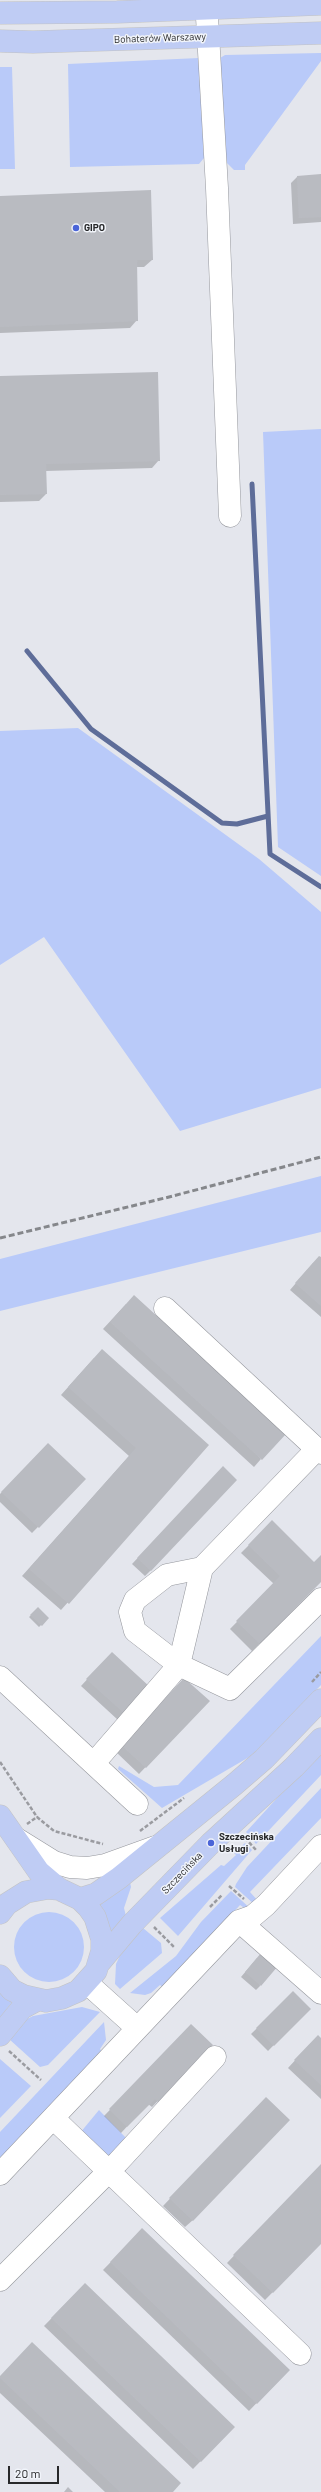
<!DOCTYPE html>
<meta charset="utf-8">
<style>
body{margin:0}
#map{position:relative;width:321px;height:2492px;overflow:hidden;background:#e4e6ed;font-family:Barlow,sans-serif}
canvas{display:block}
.scale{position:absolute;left:8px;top:2466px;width:51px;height:18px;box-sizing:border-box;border:2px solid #27282a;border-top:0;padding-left:5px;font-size:12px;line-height:14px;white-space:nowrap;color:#27282a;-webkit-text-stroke:3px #f1f4fa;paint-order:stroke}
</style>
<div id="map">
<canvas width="321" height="2492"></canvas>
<div class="scale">20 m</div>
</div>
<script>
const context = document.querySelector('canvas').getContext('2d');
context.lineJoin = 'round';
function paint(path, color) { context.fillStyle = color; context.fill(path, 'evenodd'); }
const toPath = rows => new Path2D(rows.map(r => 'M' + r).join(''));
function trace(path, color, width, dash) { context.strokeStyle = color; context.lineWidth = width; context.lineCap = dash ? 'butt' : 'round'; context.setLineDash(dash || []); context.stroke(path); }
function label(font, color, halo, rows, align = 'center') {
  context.font = font + ' Barlow,sans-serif'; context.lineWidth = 3; context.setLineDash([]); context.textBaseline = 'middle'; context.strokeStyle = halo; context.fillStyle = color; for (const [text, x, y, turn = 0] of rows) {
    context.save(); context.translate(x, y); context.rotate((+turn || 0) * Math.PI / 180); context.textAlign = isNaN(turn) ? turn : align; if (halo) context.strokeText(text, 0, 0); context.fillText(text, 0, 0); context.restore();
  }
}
paint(toPath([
 [321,53,321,61,245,165,245,170,234,170,225,161,220,58,225,55],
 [199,58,204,158,199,164,70,167,68,64],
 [0,67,12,67,15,169,0,169],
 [321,429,321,876,278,847,263,432],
 [78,728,259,859,321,912,321,1088,180,1131,44,937,0,965,0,731],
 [321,1176,321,1232,0,1311,0,1259],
 [321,1636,321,1685,256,1753,162,1808,118,1769,119,1766,154,1787,178,1785],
 [321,1750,321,1775,256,1844,246,1832],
 [321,1788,321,1818,250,1892,259,1902,255,1905,235,1887,236,1884,247,1867],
 [245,1843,252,1850,178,1936,160,1918,221,1865,224,1866,236,1855,234,1853],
 [130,1882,131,1887,124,1908,126,1916,110,1935,98,1905],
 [231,1891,251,1909,249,1911,240,1905,164,1988,160,1985,151,1993,145,1995,130,1993,176,1956,201,1922],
 '14 1947a35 35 0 1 1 70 0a35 35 0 1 1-70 0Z',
 [143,1928,161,1943,162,1953,120,1989,115,1984,116,1964,124,1947],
 [0,1985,12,2002,0,2018],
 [82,2007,100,2012,48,2065,40,2067,9,2039,23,2021,33,2016],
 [104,2022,106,2040,100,2049,103,2053,0,2163,0,2132],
 [0,2059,31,2086,0,2118],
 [99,2110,127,2139,110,2159,80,2133]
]), '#b9caf9');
paint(toPath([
 [321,175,321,222,293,224,291,183,297,177],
 [0,197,152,260,144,267,136,267,137,320,130,328,0,333],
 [0,377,159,460,152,468,46,471,46,494,39,501,0,502],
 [321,1258,321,1317,290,1290,313,1263],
 [126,1304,261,1459,254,1467,103,1329],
 [94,1358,208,1445,61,1610,22,1576,129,1456,61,1395],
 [48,1444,85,1479,32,1533,0,1502,0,1494],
 [217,1474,151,1570,145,1576,132,1564],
 [272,1522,314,1563,321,1556,321,1581,252,1651,230,1629,274,1584,241,1553],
 [38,1609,48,1618,39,1627,29,1617],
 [106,1659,149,1687,118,1720,81,1686],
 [184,1679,208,1701,139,1774,115,1751],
 [257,1958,260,1986,256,1990,241,1977],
 [293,1993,309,2009,268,2051,251,2034],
 [191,2026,212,2045,152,2107,148,2104,121,2133,104,2116],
 [321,2039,321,2099,288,2068,311,2043],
 [258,2106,193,2220,185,2227,163,2206],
 [321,2165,321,2243,265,2300,227,2263],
 [142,2230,288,2370,249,2411,103,2270],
 [85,2284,234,2427,193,2469,44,2326],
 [0,2377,171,2492,105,2492,0,2393]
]), '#0003');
trace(toPath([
 [252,484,270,854,321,887],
 [27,651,91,729,222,823,237,824,268,816]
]), '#5e6d99', 5);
paint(toPath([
 [321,174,321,217,299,218,297,176],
 [151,190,153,260,137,260,138,321,0,327,0,196],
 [158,372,160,461,46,464,47,494,0,495,0,376],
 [319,1256,321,1257,321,1306,295,1283],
 [134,1295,286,1434,262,1460,110,1322],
 [102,1349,209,1445,69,1604,29,1569,136,1448,68,1387],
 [48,1443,86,1479,39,1528,1,1492],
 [223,1466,237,1480,151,1571,137,1558],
 [272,1520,314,1562,321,1555,321,1582,260,1644,236,1621,280,1576,248,1545],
 [38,1607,49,1618,42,1626,30,1615],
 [112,1652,150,1687,125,1714,86,1679],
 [184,1678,210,1701,146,1768,121,1745],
 [261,1953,278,1966,261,1986,245,1972],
 [293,1991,311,2009,274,2046,256,2028],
 [191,2024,213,2045,158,2102,155,2099,127,2127,109,2109],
 [318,2035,321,2038,321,2085,294,2060],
 [266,2097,290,2120,193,2221,169,2198],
 [321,2164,321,2244,273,2293,233,2255],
 [142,2228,290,2370,257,2404,110,2262],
 [85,2283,235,2427,201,2462,51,2318],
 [32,2342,181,2483,173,2492,120,2492,0,2378,0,2376],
 [68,2487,73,2492,64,2492]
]), '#b9bbc1');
const minor = toPath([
 [206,0,217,188,230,516],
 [165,1308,321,1453],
 [202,1568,167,1575,135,1600,130,1612,135,1631,179,1665,202,1568,317,1449],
 [0,1677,137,1804],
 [94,1763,179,1665,230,1689,321,1599],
 [17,1839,54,1862,70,1867,87,1868,105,1865,155,1847],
 [239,1921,321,1993],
 [87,1983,137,2028],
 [53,2118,300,2354],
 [0,2174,239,1921,253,1916,266,1905,321,1846],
 [0,2280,118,2162,215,2057]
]);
const major = toPath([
 [0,13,117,12,321,4],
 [0,41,33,42,321,33],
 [0,1816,39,1872,59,1889],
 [80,1899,96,1894,119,1878,235,1784,264,1759,321,1700],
 [0,1913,7,1904,26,1892,48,1888,59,1889,80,1899,88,1907,95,1917,102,1939,102,1951,96,1971,78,1991,62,1998,46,2001,24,1996,12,1990,0,1976],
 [100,1962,132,1924,211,1843,294,1767,321,1739],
 [0,2035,22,2008,37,2000]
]);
trace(minor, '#95979d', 23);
trace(major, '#c3c3c3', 23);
trace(toPath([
 [312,1682,321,1672],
 [0,1762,37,1817],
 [27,1824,37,1817,54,1831,103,1844],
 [140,1831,184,1798],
 [245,1838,257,1851],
 [229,1886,244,1899],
 [210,1907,222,1895],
 [154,1927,175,1948],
 [9,2051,41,2080]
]), '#9a9ba0', 2.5, [4, 2]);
trace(minor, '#fff', 22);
trace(major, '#bfccf4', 22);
trace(toPath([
 [0,1238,169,1197,321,1157]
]), '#85878b', 3, [6, 3]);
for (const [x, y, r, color] of [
 [76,228,4,"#4a64d8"],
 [211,1843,4,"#4a64d8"]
]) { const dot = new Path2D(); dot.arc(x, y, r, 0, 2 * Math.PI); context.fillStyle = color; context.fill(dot); trace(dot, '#f1f4fa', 1.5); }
label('10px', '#27282a', '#f1f4fa', [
 ["Bohaterów Warszawy",160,38,-2],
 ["Szczecińska",182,1873,-46]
]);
label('bold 10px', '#27282a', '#f1f4fa', [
 ["GIPO",84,228],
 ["Szczecińska",219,1837],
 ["Usługi",219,1849]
], 'left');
</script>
